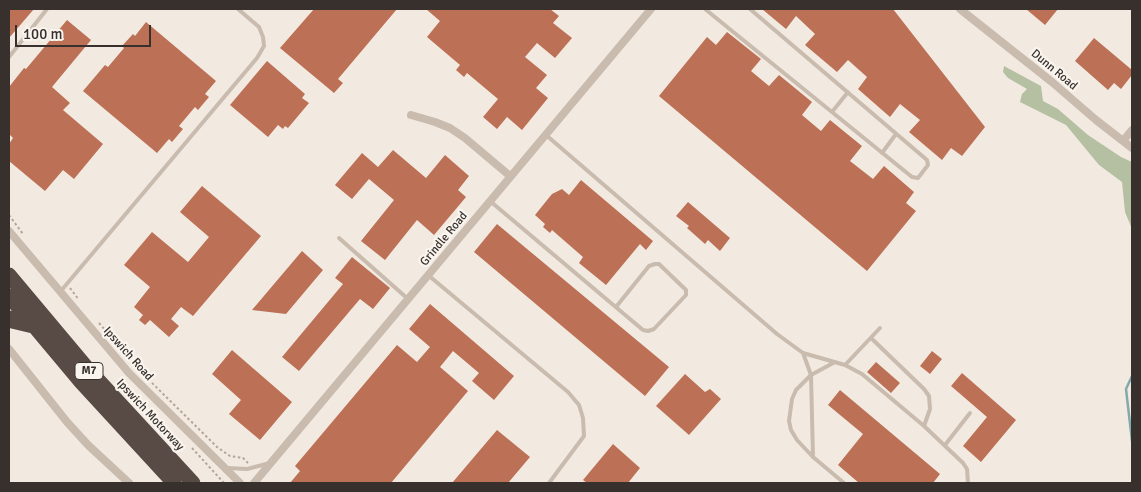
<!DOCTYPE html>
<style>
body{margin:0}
#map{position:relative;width:1141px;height:492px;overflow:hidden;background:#f2eae1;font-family:Signika,sans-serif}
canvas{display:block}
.frame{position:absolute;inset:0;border:10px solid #38302c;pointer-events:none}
.scale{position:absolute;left:15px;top:25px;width:136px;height:22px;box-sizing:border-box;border:2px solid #38302c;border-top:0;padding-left:6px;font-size:15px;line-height:18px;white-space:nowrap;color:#38302c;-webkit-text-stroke:4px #f9f4ee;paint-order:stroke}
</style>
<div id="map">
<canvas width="1141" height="492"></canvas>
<div class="frame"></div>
<div class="scale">100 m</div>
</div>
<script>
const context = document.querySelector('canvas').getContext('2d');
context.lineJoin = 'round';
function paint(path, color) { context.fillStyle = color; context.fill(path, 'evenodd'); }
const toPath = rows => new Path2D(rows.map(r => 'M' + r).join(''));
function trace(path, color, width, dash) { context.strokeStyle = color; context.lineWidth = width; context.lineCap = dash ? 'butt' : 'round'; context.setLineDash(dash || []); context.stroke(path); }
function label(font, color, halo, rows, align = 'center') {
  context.font = font + ' Signika,sans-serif'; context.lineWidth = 4.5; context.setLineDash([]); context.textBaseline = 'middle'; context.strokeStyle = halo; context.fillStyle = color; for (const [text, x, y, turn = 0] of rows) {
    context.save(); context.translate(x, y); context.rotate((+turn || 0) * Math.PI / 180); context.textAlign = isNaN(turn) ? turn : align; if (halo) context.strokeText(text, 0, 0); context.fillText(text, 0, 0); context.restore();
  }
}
paint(toPath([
 [1004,66,1041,86,1043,101,1058,109,1088,135,1121,157,1132,162,1132,229,1125,212,1122,182,1099,165,1066,125,1020,102,1022,94,1027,89,1008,78,1003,72]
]), '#b5c0a2');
trace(toPath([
 [1132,376,1126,389,1132,441]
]), '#82aaac', 2.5);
paint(toPath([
 [9,9,34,9,9,38],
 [314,9,397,9,338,79,343,83,334,93,280,48],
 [426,9,550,9,559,16,553,23,572,38,555,58,537,43,525,57,547,75,536,88,548,98,522,130,507,117,497,129,483,117,498,99,467,73,464,77,456,70,460,65,427,37,440,21],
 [762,9,893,9,985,127,962,156,951,148,942,160,909,132,920,120,900,104,890,117,858,89,867,77,848,60,837,72,805,45,815,34,796,16,786,29],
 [1026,9,1058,9,1045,25],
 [67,20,91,40,52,87,70,103,63,110,103,144,74,179,63,170,45,191,9,161,9,144,13,138,9,134,9,87,24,68,26,69],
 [146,22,216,81,205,94,209,97,198,110,195,107,179,126,183,129,172,142,169,139,157,153,83,91,105,65,108,67,124,48,122,46,133,34,135,36],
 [727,32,761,59,751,71,769,86,779,75,812,102,802,115,821,131,830,120,862,146,850,161,873,179,884,166,914,192,906,203,916,211,867,271,659,96,707,37,716,45],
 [1094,38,1132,70,1132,75,1121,89,1114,83,1108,90,1075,61],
 [267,61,305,94,302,98,309,103,288,128,285,126,283,129,278,125,268,137,230,105],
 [393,150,426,178,445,155,469,176,458,190,466,197,434,235,417,220,385,260,361,241,394,200,369,179,352,199,335,185,362,153,378,167],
 [581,180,653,241,646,250,640,244,606,285,579,263,583,257,552,230,550,233,543,227,545,224,535,215,552,194,562,189,569,195],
 [202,186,261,236,193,316,181,307,171,319,179,326,169,337,150,320,145,325,139,320,143,315,134,307,150,287,124,265,152,232,188,262,209,237,180,212],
 [688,202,730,238,720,251,708,240,705,244,687,228,689,226,676,216],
 [497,224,669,367,645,396,474,252],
 [302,251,323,270,286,314,252,310],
 [352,257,390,288,373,309,360,299,299,371,282,357,343,284,335,278],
 [430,304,514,376,494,400,472,381,479,373,453,351,440,367,468,391,391,483,290,483,300,471,295,466,397,345,417,362,430,347,409,329],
 [232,350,292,402,260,440,229,414,241,400,212,374],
 [932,351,942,359,930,374,920,366],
 [876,362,900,383,891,393,867,372],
 [962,373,1016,420,981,462,963,446,987,417,951,386],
 [685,374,705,392,710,389,721,399,689,435,656,406],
 [840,390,940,474,933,483,859,483,838,465,863,434,828,405],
 [497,430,530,457,508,483,452,483],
 [613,444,640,468,628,483,587,483,583,480]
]), '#bc7055');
trace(toPath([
 [9,215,23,234],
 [70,288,79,300],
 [99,323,144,375,217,447,230,456,243,458,248,463],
 [192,448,224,483]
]), '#b5a598', 2, [2.5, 2.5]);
trace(toPath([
 [705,9,912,177,918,178,928,165,927,160,750,9],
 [9,57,47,9],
 [832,112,848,92],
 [546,135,777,334,803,353,845,365,862,374,924,426,963,463,967,469,968,483],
 [882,153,896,134],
 [490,201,643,330,648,331,654,329,686,295,686,290,659,264,655,264,649,266,616,307],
 [339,238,408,299],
 [428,275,568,392,579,405,583,418,584,436,549,483],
 [60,292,257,58,264,46,263,37,259,27,238,9],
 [871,338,924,389,929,396,930,409,924,426],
 [803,353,811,375,813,457],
 [835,362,811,375,796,390,792,399,789,421,791,430,797,440,813,457,844,483],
 [845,365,880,328],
 [945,445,970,413],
 [227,468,247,469,270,463]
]), '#c9bbae', 4);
trace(toPath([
 [960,9,1052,82,1096,120,1132,148],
 [411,115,435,122,450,128,465,138,510,176],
 [1123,141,1132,130],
 [9,231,129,373,240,483],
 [9,349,67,422,88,445,129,483],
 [254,483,651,9]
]), '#c9bbae', 8);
trace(toPath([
 [9,275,87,368,193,483],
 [9,296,81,382,174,483],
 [9,318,12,321,33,326]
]), '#584a44', 15);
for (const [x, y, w] of [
 [89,371,28]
]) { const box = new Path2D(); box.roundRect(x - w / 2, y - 8.5, w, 17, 4); context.fillStyle = '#f9f4ee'; context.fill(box); trace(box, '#38302c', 1); }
label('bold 11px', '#38302c', null, [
 ["M7",89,371]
]);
label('12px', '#38302c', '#f9f4ee', [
 ["Dunn Road",1054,70,40],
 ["Grindle Road",444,239,-50],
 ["Ipswich Road",128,354,48],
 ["Ipswich Motorway",150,415,47]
]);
</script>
